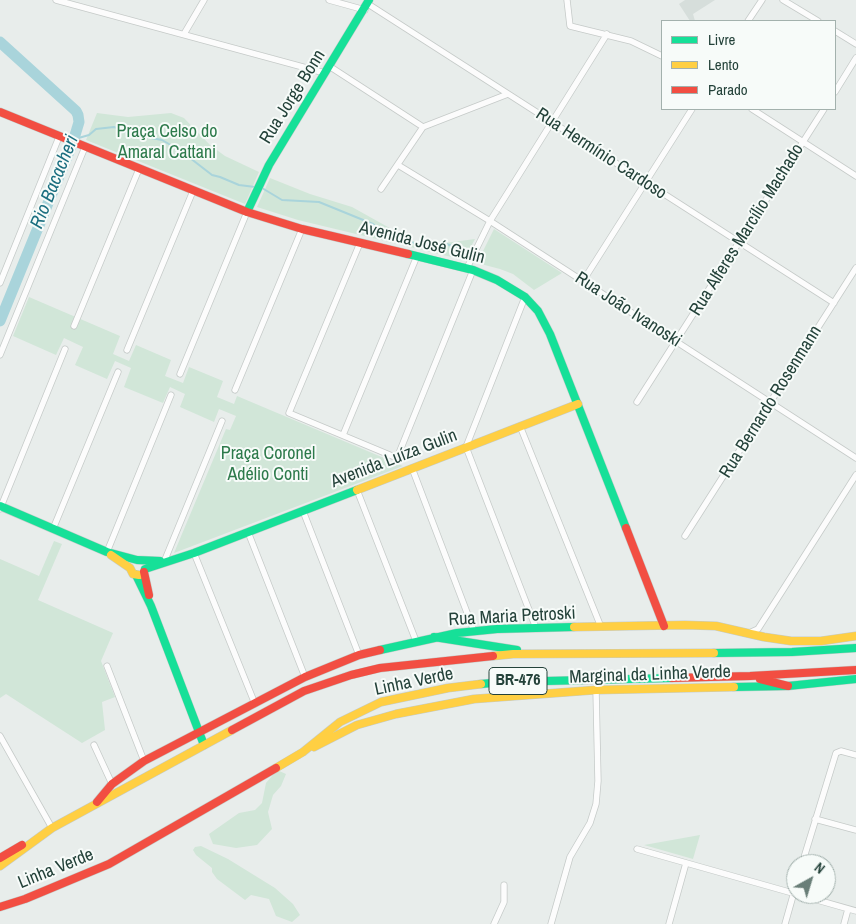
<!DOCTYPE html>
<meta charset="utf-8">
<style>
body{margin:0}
#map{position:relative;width:856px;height:924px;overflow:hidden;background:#e8edeb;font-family:"Archivo Narrow",sans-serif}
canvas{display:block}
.legend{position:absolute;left:661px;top:20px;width:175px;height:90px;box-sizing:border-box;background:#f7fbf9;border:1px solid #a3b1ad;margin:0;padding:6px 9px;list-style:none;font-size:15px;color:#24423a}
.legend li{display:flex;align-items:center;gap:10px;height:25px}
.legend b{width:25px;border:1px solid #a3b1ad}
.north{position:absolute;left:786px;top:854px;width:50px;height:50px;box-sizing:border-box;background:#f7fbf9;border:1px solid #a3b1ad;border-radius:50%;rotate:39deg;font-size:14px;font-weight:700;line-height:20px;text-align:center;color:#24423a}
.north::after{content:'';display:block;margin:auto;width:18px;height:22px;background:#697e78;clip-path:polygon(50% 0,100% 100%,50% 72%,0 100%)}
</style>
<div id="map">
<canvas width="856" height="924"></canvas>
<ul class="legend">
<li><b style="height:6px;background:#16e098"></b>Livre</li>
<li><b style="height:6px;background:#ffcf43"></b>Lento</li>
<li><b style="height:6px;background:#f24e42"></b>Parado</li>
</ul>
<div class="north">N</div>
</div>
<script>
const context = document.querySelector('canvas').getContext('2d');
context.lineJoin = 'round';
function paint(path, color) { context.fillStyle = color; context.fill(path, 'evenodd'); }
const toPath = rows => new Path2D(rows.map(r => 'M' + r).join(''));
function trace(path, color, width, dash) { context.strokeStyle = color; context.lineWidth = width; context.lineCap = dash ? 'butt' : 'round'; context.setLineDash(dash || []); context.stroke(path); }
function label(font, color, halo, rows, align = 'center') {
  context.font = font + ' "Archivo Narrow",sans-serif'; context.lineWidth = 4; context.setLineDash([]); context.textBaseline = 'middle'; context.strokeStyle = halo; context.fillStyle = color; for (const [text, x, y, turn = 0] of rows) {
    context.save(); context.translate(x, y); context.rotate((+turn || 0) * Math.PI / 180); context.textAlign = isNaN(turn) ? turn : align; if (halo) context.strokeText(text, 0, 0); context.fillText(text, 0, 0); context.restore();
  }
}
paint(toPath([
 [685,0,715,0,693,14,695,21,690,21,679,4]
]), '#d6dedb');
paint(toPath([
 [97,113,128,117,171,113,184,118,210,145,225,156,259,172,245,204,86,140],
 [270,178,310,194,352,207,413,241,428,244,445,243,475,239,464,260,298,220,257,207],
 [494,229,562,273,534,290,513,274,500,269,477,263],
 [29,297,120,336,113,354,129,361,136,345,171,360,165,376,183,383,189,367,223,381,217,397,234,404,237,396,403,466,174,553,226,429,230,430,236,416,219,409,214,422,180,407,185,394,170,387,163,403,124,387,131,368,115,361,107,379,75,365,83,347,64,338,56,355,13,336],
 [54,541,62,544,38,600,113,633,101,661,115,697,102,702,105,730,82,743,6,694,0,698,0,559,39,576],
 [277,770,286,774,281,786,273,795,268,812,272,829,257,845,236,848,213,844,209,834,239,813,255,810,262,803,266,783],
 [700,835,693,859,644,845],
 [201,846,228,859,275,888,293,904,300,915,292,922,276,916,269,899,251,895,245,900,217,879,212,872,212,868,196,855,193,850,195,847]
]), '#d1e6d8');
trace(toPath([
 [75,139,89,135,96,129,114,127,123,130,133,137,146,137,162,140,181,151,212,175,220,177,239,185,255,187],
 [262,188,282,200,319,202,373,224,386,234,414,243,425,245,446,244,460,248]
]), '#a9d4db', 2);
trace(toPath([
 [0,42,76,111,78,115,79,122,73,142,0,321]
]), '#a9d4db', 11);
const street = toPath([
 [56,0,325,73],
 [329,0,365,10],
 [567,0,570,26,631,41,662,56],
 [783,0,818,21],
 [368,4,834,303],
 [748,21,762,0],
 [835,31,856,44],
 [184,34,204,0],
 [329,66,423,127],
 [835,92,856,58],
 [752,109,856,176],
 [398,165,490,221,856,458],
 [381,189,423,127,508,94],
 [360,243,289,413,397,458,473,270],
 [467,268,490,221,607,34],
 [583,281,692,109],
 [0,283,59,137],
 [525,297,466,447,536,628],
 [74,326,139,169],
 [127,350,193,191],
 [0,355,85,147],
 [180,374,247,212],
 [235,390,302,229],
 [637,402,824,109],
 [520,426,601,627],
 [343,435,417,256],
 [412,468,474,631],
 [357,490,416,641],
 [0,509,65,349],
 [303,511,359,655],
 [53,529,118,372],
 [248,532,305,677],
 [685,536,856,268],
 [107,552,171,395],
 [194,553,255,704],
 [164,562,222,421],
 [749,633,758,629,856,475],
 [107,666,144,761],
 [0,736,52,828],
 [94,745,112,784],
 [815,819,856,830],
 [637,849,796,894],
 [802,864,836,753,841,751,856,755],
 [796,894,856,911],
 [494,924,504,902,504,885],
 [551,924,570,857,590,823,596,804,598,781,596,690],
 [669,924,686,863],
 [785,924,796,885],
 [844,924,848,909]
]);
const fast = toPath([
 [247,212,269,165,369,0],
 [408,254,473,270,497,280,525,297,538,311,550,334,626,528],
 [0,506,107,552,137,560,160,561],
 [145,569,194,553,357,490],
 [136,575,151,606,204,745],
 [434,637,517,650],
 [380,650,457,633,497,629,574,627],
 [714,653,792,652,856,648],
 [481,684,503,682,672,678],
 [734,687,788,686,856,679]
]);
const slow = toPath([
 [357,490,578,404],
 [111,555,130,568,133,574,139,575],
 [574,627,685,625,716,626,764,637,791,641,821,641,856,636],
 [493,656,513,654,714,653],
 [314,747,357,725,396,714,474,699,596,690,734,687],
 [276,768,303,752,340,722,381,702,448,688,481,684],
 [0,866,52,828,232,730]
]);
const jam = toPath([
 [0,112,247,212,302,229,408,254],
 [626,528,664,626],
 [144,572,149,595],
 [672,678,750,676,856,670],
 [760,679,788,686],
 [232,730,304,691,351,675,380,668,493,656],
 [97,802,112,784,144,761,305,677,359,655,380,650],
 [0,858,22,845],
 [0,907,25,899,109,864,276,768]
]);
trace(street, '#c5cac8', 7);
trace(fast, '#c3cbc8', 9);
trace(slow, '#c3cbc8', 9);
trace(jam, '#c3cbc8', 9);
trace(street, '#fcfcfc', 5.5);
trace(fast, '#16e098', 8);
trace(slow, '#ffcf43', 8);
trace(jam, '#f24e42', 8);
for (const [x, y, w] of [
 [518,681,58]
]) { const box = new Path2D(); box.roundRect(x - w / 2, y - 13.5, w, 27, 4); context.fillStyle = '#f7fbf9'; context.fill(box); trace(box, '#24423a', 1); }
label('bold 16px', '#24423a', null, [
 ["BR-476",518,681]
]);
label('18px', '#24423a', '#f7fbf9', [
 ["Rua Jorge Bonn",293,97,-58],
 ["Rua Hermínio Cardoso",601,154,33],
 ["Rua Alferes Marcílio Machado",747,230,-58],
 ["Avenida José Gulin",422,243,14],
 ["Rua João Ivanoski",628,310,33],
 ["Rua Bernardo Rosenmann",771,402,-58],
 ["Avenida Luíza Gulin",394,459,-21],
 ["Rua Maria Petroski",512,617,-3],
 ["Marginal da Linha Verde",650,675,-2],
 ["Linha Verde",414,682,-12],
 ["Linha Verde",56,869,-22]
]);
label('18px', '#2d7a4b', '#f7fbf9', [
 ["Praça Celso do",167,132],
 ["Amaral Cattani",167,153],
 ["Praça Coronel",268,454],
 ["Adélio Conti",268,475]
]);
label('italic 19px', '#1c6f80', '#f7fbf9', [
 ["Rio Bacacheri",55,182,-68]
]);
</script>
